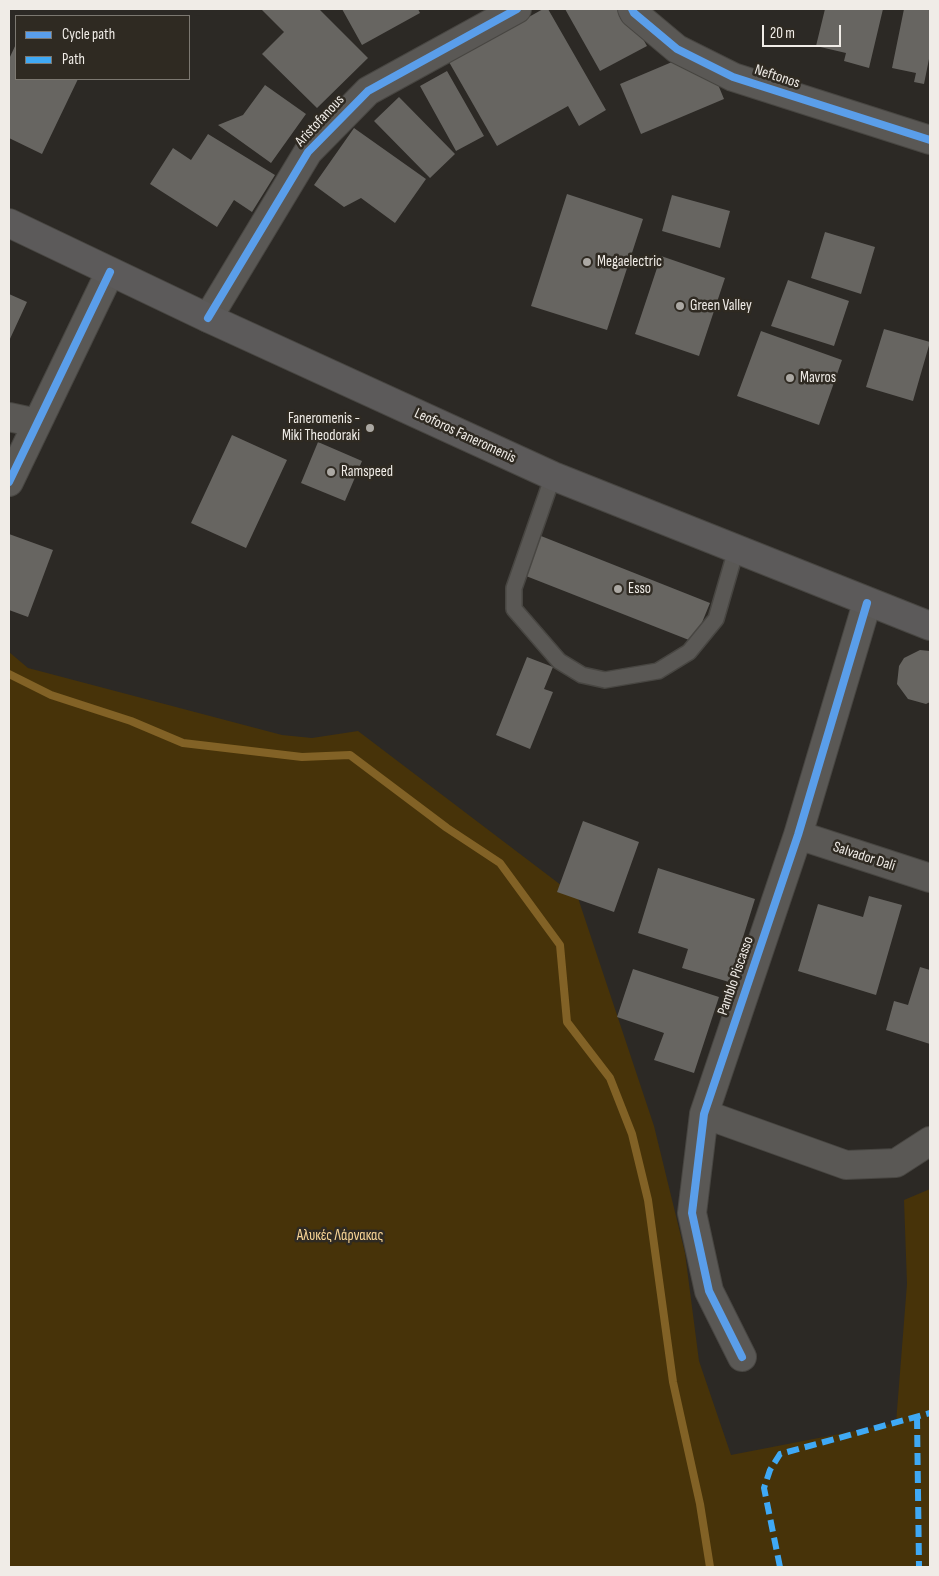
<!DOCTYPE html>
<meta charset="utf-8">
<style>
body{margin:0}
#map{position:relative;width:939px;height:1576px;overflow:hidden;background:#2c2925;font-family:"Sofia Sans Condensed",sans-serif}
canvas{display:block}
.frame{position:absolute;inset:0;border:10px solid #f0ece7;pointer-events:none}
.legend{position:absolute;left:15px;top:15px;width:175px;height:65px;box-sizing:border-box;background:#2f2a22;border:1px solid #7c7871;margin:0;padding:6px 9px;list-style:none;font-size:15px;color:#f0ece7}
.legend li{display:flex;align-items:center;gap:10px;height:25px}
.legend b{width:25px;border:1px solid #7c7871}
.scale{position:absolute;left:762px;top:25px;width:79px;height:22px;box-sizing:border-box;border:2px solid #f0ece7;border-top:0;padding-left:6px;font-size:15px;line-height:18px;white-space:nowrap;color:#f0ece7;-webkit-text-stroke:4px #2f2a22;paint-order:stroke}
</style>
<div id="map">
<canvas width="939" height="1576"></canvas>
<div class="frame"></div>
<ul class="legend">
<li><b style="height:6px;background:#5a9eea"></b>Cycle path</li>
<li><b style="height:6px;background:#3fa9f5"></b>Path</li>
</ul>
<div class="scale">20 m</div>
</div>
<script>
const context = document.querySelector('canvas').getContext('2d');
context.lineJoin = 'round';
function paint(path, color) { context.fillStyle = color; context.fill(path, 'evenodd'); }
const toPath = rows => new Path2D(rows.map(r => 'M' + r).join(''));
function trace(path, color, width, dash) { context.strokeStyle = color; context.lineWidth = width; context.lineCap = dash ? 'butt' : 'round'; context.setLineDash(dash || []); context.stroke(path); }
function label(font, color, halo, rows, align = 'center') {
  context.font = font + ' "Sofia Sans Condensed",sans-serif'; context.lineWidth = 5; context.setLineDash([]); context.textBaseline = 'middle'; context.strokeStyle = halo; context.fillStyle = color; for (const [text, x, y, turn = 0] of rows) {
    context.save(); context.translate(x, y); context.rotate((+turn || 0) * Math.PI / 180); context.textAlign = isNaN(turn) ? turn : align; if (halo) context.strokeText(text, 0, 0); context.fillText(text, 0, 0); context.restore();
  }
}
paint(toPath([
 [9,652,28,668,282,735,312,738,358,731,578,898,654,1126,685,1253,699,1361,731,1455,896,1423,907,1284,904,1200,930,1189,930,1567,9,1567]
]), '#473309');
trace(toPath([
 [9,674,51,695,131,721,183,743,302,757,350,755,447,828,500,863,560,945,567,1022,610,1078,632,1134,648,1200,673,1382,700,1504,710,1567]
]), '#826226', 8);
paint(toPath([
 [261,9,319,9,368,58,317,108,262,54,284,32],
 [342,9,418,9,420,13,362,45],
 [543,9,548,9,606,110,579,126,568,106,497,146,449,62],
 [565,9,626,9,647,46,600,71],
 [825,9,883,9,869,68,844,61,846,53,816,46],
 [904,9,930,9,930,54,924,84,914,82,916,73,892,68],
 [16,44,16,79,78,79,42,154,9,138,9,59],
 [672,62,717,82,724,99,641,134,620,84],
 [447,71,484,136,456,151,420,86],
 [265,85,306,114,271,163,218,125,243,115],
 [399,97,455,154,430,178,374,121],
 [354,128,426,179,395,223,361,198,344,207,314,185],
 [208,134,275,175,252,212,234,200,217,227,150,184,173,148,191,160],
 [567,194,643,219,607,330,531,306],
 [672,195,730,211,720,248,662,231],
 [825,232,875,247,861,294,811,278],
 [661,256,725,278,699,356,635,334],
 [788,280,849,301,834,346,771,326],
 [9,294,27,302,9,341],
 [884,329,930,342,913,401,866,387],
 [761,331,842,360,819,425,737,396],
 [232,435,287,460,246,548,191,523],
 [318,442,362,461,345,501,301,483],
 [9,534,53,550,28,617,9,610],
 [541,536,710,603,694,642,526,576],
 [920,650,930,651,930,702,926,704,908,699,897,684,899,666,904,658],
 [527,657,553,667,544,689,553,692,530,749,496,735],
 [583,821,639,842,614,912,557,892],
 [658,868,755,899,729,982,682,968,688,949,638,933],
 [869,896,902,905,876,995,798,971,818,904,863,917],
 [920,967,930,970,930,1044,886,1030,894,1001,908,1005],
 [633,969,719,997,694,1073,654,1060,664,1033,617,1017]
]), '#676561');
const service = toPath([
 [553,476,514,588,514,609,559,661,582,675,605,680,658,671,689,652,716,619,736,550]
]);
const minor = toPath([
 [632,9,634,13,677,49,733,77,930,140],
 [208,318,308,152,368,91,517,9],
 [9,417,37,423],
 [9,482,110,272],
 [798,835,930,878],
 [704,1114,846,1165,896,1163,930,1141],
 [742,1357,709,1291,692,1213,704,1114,798,835,867,603]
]);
const secondary = toPath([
 [9,223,208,318,553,476,930,626]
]);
trace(service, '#484642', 18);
trace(minor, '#484642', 30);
trace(secondary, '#484642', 30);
trace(service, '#5a5855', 15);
trace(minor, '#5a5855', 28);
trace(secondary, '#5c5a5a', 28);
trace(toPath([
 [917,1417,919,1567],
 [780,1567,764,1488,770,1470,780,1454,930,1413]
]), '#3fa9f5', 6, [12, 6]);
trace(toPath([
 [632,9,634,13,677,49,733,77,930,140],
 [208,318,308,152,368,91,517,9],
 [9,482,110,272],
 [742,1357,709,1291,692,1213,704,1114,798,835,867,603]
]), '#5a9eea', 8);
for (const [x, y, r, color] of [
 [587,262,5,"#aba8a3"],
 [680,306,5,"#aba8a3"],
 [790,378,5,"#aba8a3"],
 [370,428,5,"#aba8a3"],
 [331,472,5,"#aba8a3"],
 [618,589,5,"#aba8a3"]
]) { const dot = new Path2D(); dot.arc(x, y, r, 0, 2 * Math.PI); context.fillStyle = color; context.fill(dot); trace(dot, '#2f2a22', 2); }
label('15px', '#f0ece7', '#2f2a22', [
 ["Neftonos",777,77,18],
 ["Aristofanous",320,121,-47],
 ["Leoforos Faneromenis",465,436,25],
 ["Salvador Dali",864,857,18],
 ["Pamblo Piscasso",736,976,-71]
]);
label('15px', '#f0ece7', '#2f2a22', [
 ["Megaelectric",597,262],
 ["Green Valley",690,306],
 ["Mavros",800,378],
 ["Faneromenis -",360,419,"right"],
 ["Miki Theodoraki",360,436,"right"],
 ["Ramspeed",341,472],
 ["Esso",628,589]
], 'left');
label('15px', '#f6d395', '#2f2a22', [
 ["Αλυκές Λάρνακας",340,1236]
]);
</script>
